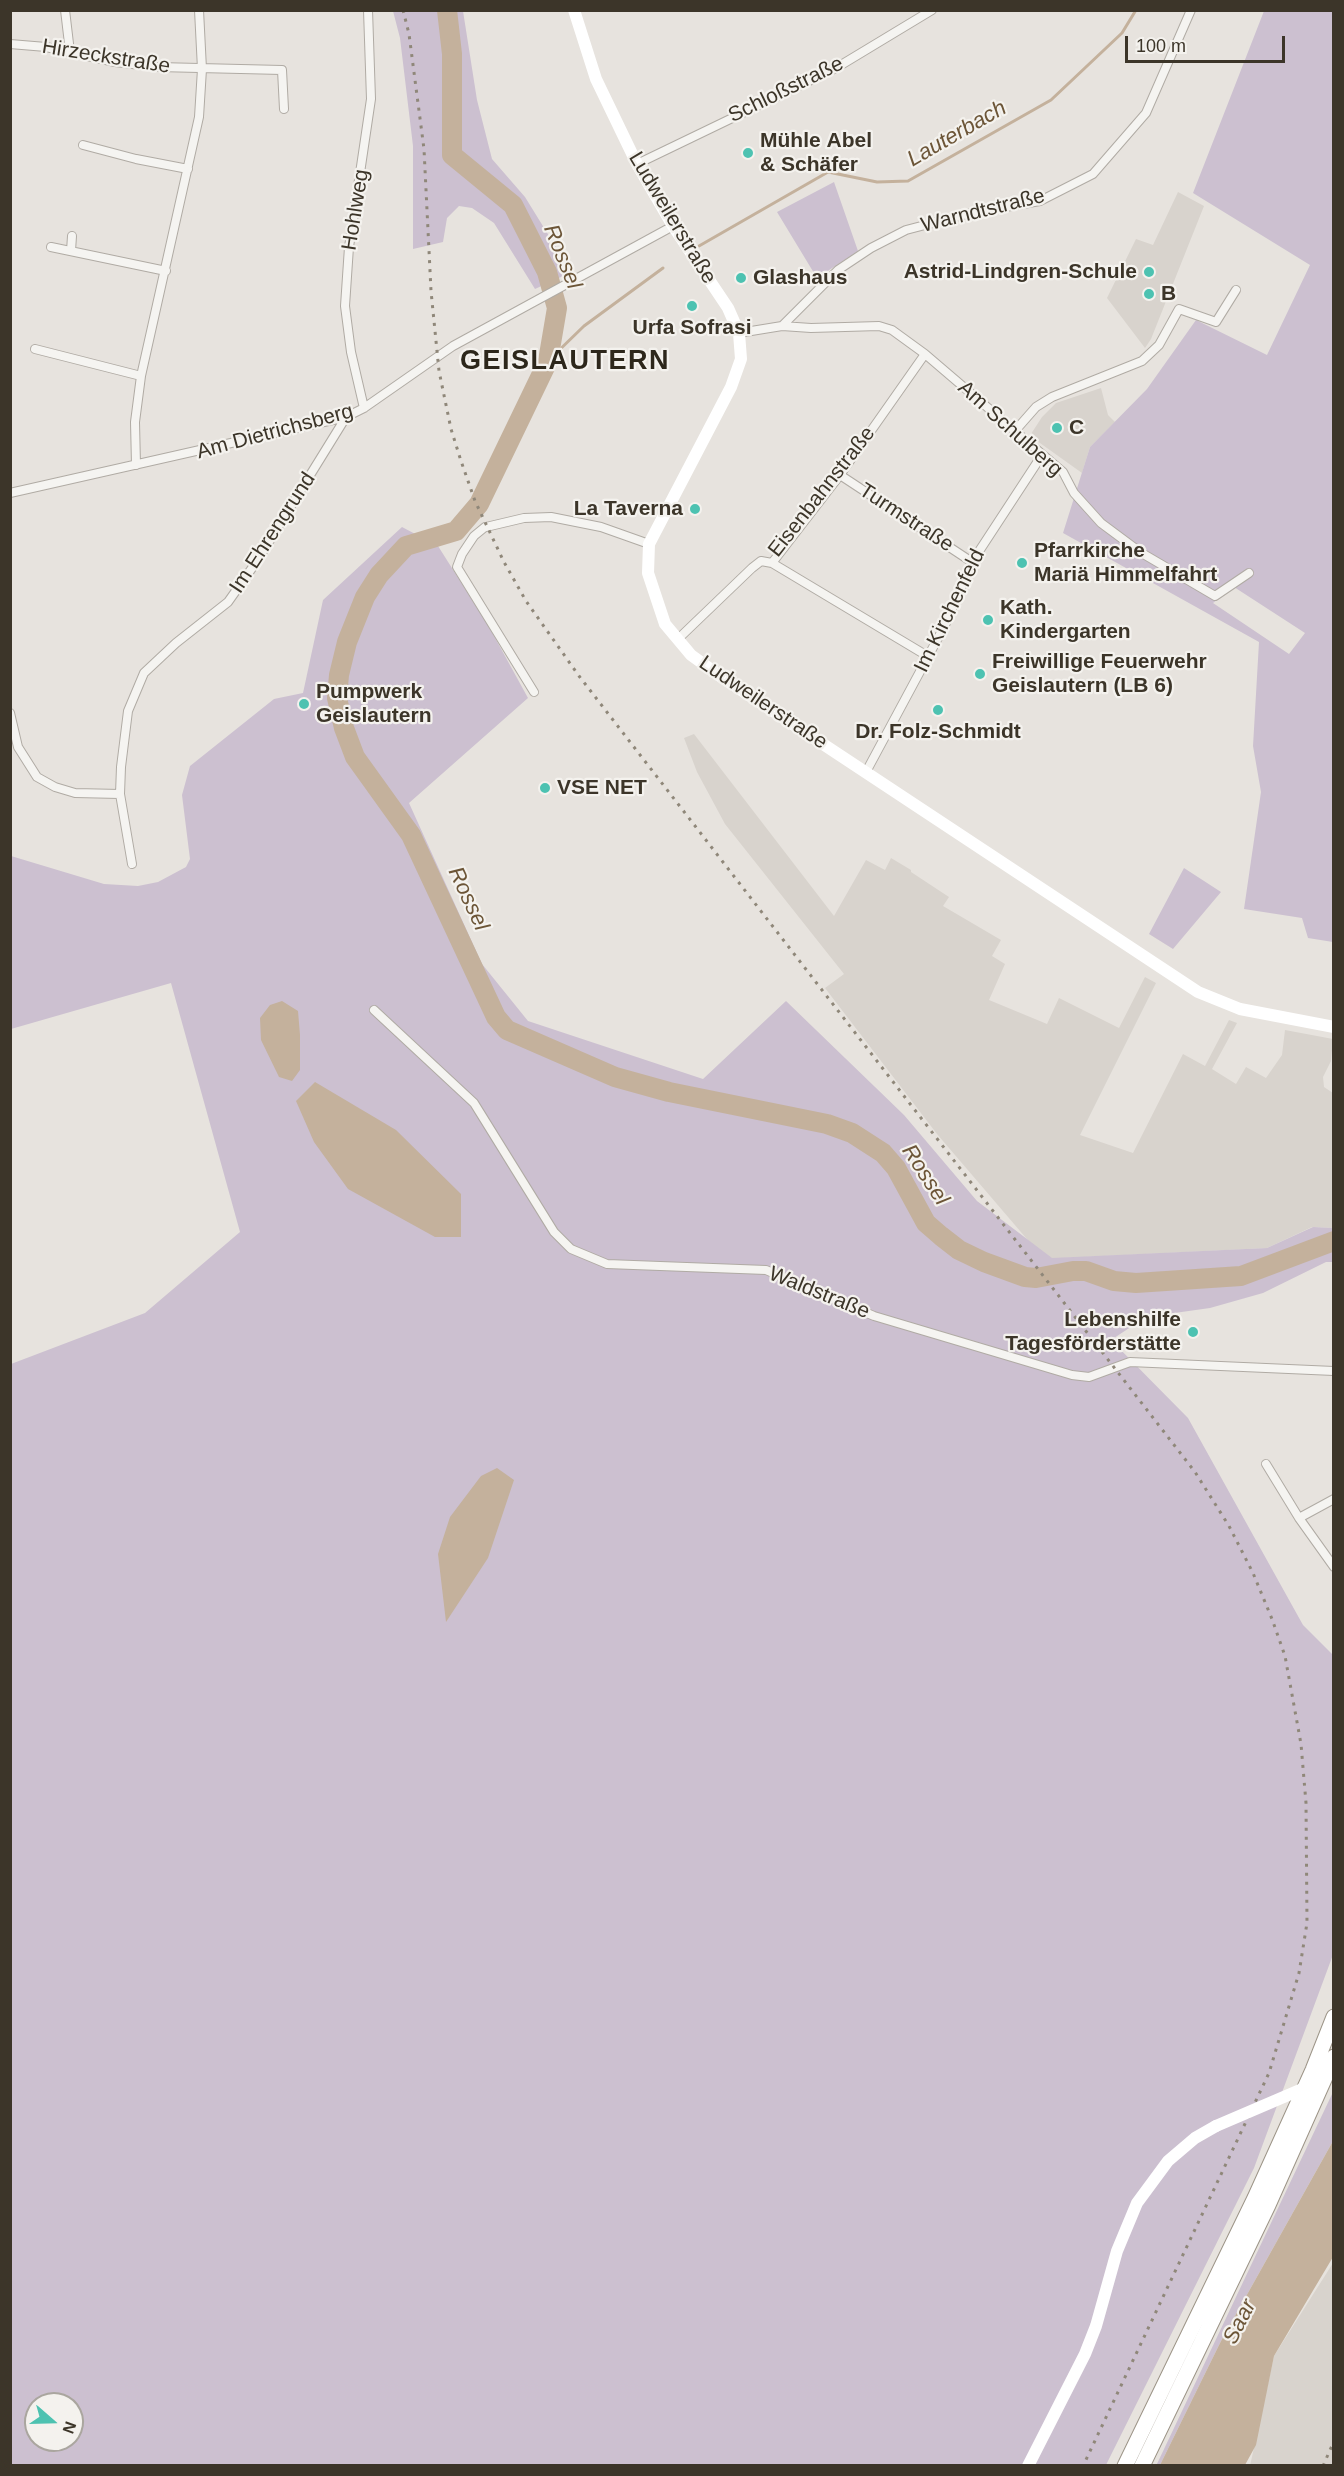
<!DOCTYPE html>
<meta charset="utf-8">
<style>
body{margin:0}
#map{position:relative;width:1344px;height:2476px;overflow:hidden;background:#e7e3de;font-family:Helvetica,sans-serif}
canvas{display:block}
.frame{position:absolute;inset:0;border:12px solid #3c3529;pointer-events:none}
.north{position:absolute;left:24px;top:2392px;width:60px;height:60px;box-sizing:border-box;background:#f4f2ee;border:2px solid #aaa69f;border-radius:50%;rotate:110deg;font-size:16px;font-weight:700;line-height:24px;text-align:center;color:#3c3529}
.north::after{content:'';display:block;margin:auto;width:21px;height:27px;background:#4dc2b1;clip-path:polygon(50% 0,100% 100%,50% 72%,0 100%)}
.scale{position:absolute;left:1125px;top:36px;width:160px;height:27px;box-sizing:border-box;border:3px solid #3c3529;border-top:0;padding-left:8px;font-size:18px;line-height:21px;white-space:nowrap;color:#3c3529;-webkit-text-stroke:4px #f4f2ee;paint-order:stroke}
</style>
<div id="map">
<canvas width="1344" height="2476"></canvas>
<div class="frame"></div>
<div class="north">N</div>
<div class="scale">100 m</div>
</div>
<script>
const context = document.querySelector('canvas').getContext('2d');
context.lineJoin = 'round';
function paint(path, color) { context.fillStyle = color; context.fill(path, 'evenodd'); }
const toPath = rows => new Path2D(rows.map(r => 'M' + r).join(''));
function trace(path, color, width, dash) { context.strokeStyle = color; context.lineWidth = width; context.lineCap = dash ? 'butt' : 'round'; context.setLineDash(dash || []); context.stroke(path); }
function label(font, color, halo, rows, align = 'center') {
  context.font = font + ' Helvetica,sans-serif'; context.lineWidth = 4.5; context.setLineDash([]); context.textBaseline = 'middle'; context.strokeStyle = halo; context.fillStyle = color; for (const [text, x, y, turn = 0] of rows) {
    context.save(); context.translate(x, y); context.rotate((+turn || 0) * Math.PI / 180); context.textAlign = isNaN(turn) ? turn : align; if (halo) context.strokeText(text, 0, 0); context.fillText(text, 0, 0); context.restore();
  }
}
paint(toPath([
 [1178,192,1204,206,1151,339,1145,348,1107,298,1136,239,1153,245],
 [1101,388,1108,415,1115,422,1090,447,1082,473,1033,438,1031,434,1042,417,1056,403],
 [694,734,834,916,866,860,885,870,891,858,911,870,911,872,949,897,943,906,1001,940,992,956,1005,964,989,1000,1047,1024,1059,998,1119,1028,1145,977,1156,983,1080,1135,1133,1153,1183,1054,1205,1066,1229,1020,1237,1023,1212,1069,1236,1084,1246,1067,1266,1078,1282,1055,1285,1030,1333,1039,1331,1061,1323,1077,1324,1087,1333,1093,1333,1228,1312,1227,1267,1248,1044,1259,937,1134,825,988,844,974,725,824,697,772,684,738],
 [1333,2263,1333,2465,1250,2466,1274,2356]
]), '#d8d3cd');
paint(toPath([
 [393,11,463,11,477,100,492,159,525,197,567,265,563,276,535,289,494,223,472,208,459,206,447,218,443,242,413,249,413,146,400,38],
 [1264,11,1333,11,1333,942,1308,938,1302,918,1244,909,1261,792,1253,746,1259,642,1063,533,1090,447,1147,389,1196,320,1267,355,1310,265,1193,193],
 [1234,587,1305,633,1289,654,1213,603],
 [834,182,858,251,817,278,777,212],
 [402,527,438,546,488,625,528,698,409,803,482,964,528,1021,703,1079,786,1001,904,1115,977,1201,1052,1258,1267,1248,1313,1227,1333,1228,1333,1262,1326,1262,1263,1293,1210,1308,1146,1317,1111,1340,1188,1418,1303,1625,1333,1655,1334,1952,1254,2168,1106,2465,11,2465,11,1364,145,1313,240,1232,171,983,11,1029,11,856,104,884,138,886,158,882,186,867,190,859,182,795,190,766,274,699,303,693,323,600],
 [36,2404,72,2404,72,2440,36,2440],
 [1184,868,1221,892,1173,949,1149,934],
 [1333,2092,1333,2141,1221,2341,1160,2465,1156,2466]
]), '#ccc0d0');
paint(toPath([
 [282,1001,298,1011,300,1035,300,1070,292,1081,279,1077,261,1040,260,1018,270,1005],
 [315,1082,396,1130,461,1194,461,1237,435,1237,348,1189,314,1142,296,1101],
 [497,1468,514,1480,488,1558,446,1622,438,1554,450,1517,481,1476],
 [1333,2141,1333,2257,1274,2356,1256,2445,1245,2465,1160,2465,1221,2341]
]), '#c4b19c');
trace(toPath([
 [699,246,828,172,877,182,908,181,1051,100,1122,33,1136,10],
 [548,361,584,326,663,268]
]), '#c4b19c', 3);
trace(toPath([
 [447,10,452,54,452,155,513,205,547,272,557,308,548,361,479,504,456,531,406,546,379,575,365,597,347,642,339,675,337,698,344,728,355,757,411,835,496,1017,507,1030,615,1077,669,1092,827,1124,852,1133,883,1153,896,1168,926,1223,941,1236,959,1250,984,1262,1025,1277,1036,1278,1073,1271,1086,1271,1114,1281,1136,1283,1241,1276,1334,1241]
]), '#c4b19c', 20);
const street = toPath([
 [65,10,70,52],
 [10,44,46,47,115,62,158,67,282,70,284,109],
 [83,145,136,159,188,169],
 [637,164,836,68,932,10],
 [51,247,166,271],
 [71,251,72,236],
 [782,326,838,270,871,248,906,230,971,213,1040,201,1093,174,1146,113,1191,10],
 [739,333,782,326,811,328,879,326,892,330,925,354,1063,472,1074,493,1101,523,1140,552,1215,596,1249,573],
 [35,349,141,376],
 [364,408,351,352,345,306,349,247,371,99,368,10],
 [1014,432,1036,407,1052,397,1142,361,1159,345,1179,309,1216,322,1236,290],
 [136,465,135,422,141,376,199,117,202,69,199,10],
 [840,475,972,562],
 [10,493,346,417,364,408,453,346,673,226],
 [485,527,474,536,462,554,457,567,534,692],
 [486,527,524,518,551,517,601,527,649,544],
 [772,563,929,657],
 [678,639,752,568,761,561,772,563,840,475,925,354],
 [10,713,18,747,37,777,55,787,75,793,120,794],
 [866,772,945,625,972,562,1042,455],
 [132,864,120,794,121,767,128,711,144,673,176,643,228,602,257,561,346,417],
 [374,1010,474,1103,554,1232,571,1249,607,1264,766,1270,874,1316,1072,1375,1089,1377,1130,1362,1334,1371],
 [1266,1464,1299,1518,1334,1567],
 [1299,1518,1334,1499]
]);
const highway = toPath([
 [1125,2466,1255,2198,1313,2070,1334,2017],
 [1142,2466,1268,2205,1334,2057]
]);
trace(street, '#b0aba4', 10);
trace(highway, '#9c9487', 17);
trace(street, '#f5f4f1', 8);
trace(toPath([
 [574,10,596,79,637,164,673,226,728,308,739,333,741,359,731,387,649,544,648,573,665,624,691,655,720,676,1198,992,1240,1009,1334,1027],
 [1028,2466,1085,2354,1096,2326,1117,2251,1137,2203,1168,2161,1195,2138,1216,2126]
]), '#fff', 12);
trace(highway, '#fff', 15);
trace(toPath([
 [403,10,409,34,424,149,431,291,439,371,451,429,461,461,475,501,504,562,526,601,579,676,1195,1472,1229,1526,1253,1573,1272,1619,1285,1656,1301,1744,1306,1803,1307,1923,1299,1973,1269,2073,1083,2466],
 [1323,2466,1334,2441]
]), '#8f8779', 3, [3, 6]);
trace(toPath([
 [1216,2126,1300,2090,1334,2068]
]), '#fff', 12);
for (const [x, y, r, color] of [
 [748,153,6,"#4dc2b1"],
 [1149,272,6,"#4dc2b1"],
 [741,278,6,"#4dc2b1"],
 [1149,294,6,"#4dc2b1"],
 [692,306,6,"#4dc2b1"],
 [1057,428,6,"#4dc2b1"],
 [695,509,6,"#4dc2b1"],
 [1022,563,6,"#4dc2b1"],
 [988,620,6,"#4dc2b1"],
 [980,674,6,"#4dc2b1"],
 [304,704,6,"#4dc2b1"],
 [938,710,6,"#4dc2b1"],
 [545,788,6,"#4dc2b1"],
 [1193,1332,6,"#4dc2b1"]
]) { const dot = new Path2D(); dot.arc(x, y, r, 0, 2 * Math.PI); context.fillStyle = color; context.fill(dot); trace(dot, '#f4f2ee', 2); }
label('21px', '#3c3529', '#f4f2ee', [
 ["Hirzeckstraße",106,57,9],
 ["Schloßstraße",786,90,-26],
 ["Hohlweg",356,210,-81],
 ["Warndtstraße",983,211,-14],
 ["Ludweilerstraße",672,218,59],
 ["Am Schulberg",1010,429,42],
 ["Am Dietrichsberg",275,432,-15],
 ["Eisenbahnstraße",822,492,-52],
 ["Turmstraße",906,518,33],
 ["Im Ehrengrund",273,533,-57],
 ["Im Kirchenfeld",950,611,-64],
 ["Ludweilerstraße",763,703,34],
 ["Waldstraße",819,1293,22]
]);
label('bold 21px', '#3c3529', '#f4f2ee', [
 ["Mühle Abel",760,141],
 ["& Schäfer",760,165],
 ["Astrid-Lindgren-Schule",1137,272,"right"],
 ["Glashaus",753,278],
 ["B",1161,294],
 ["Urfa Sofrasi",692,328,"center"],
 ["C",1069,428],
 ["La Taverna",683,509,"right"],
 ["Pfarrkirche",1034,551],
 ["Mariä Himmelfahrt",1034,575],
 ["Kath.",1000,608],
 ["Kindergarten",1000,632],
 ["Freiwillige Feuerwehr",992,662],
 ["Geislautern (LB 6)",992,686],
 ["Pumpwerk",316,692],
 ["Geislautern",316,716],
 ["Dr. Folz-Schmidt",938,732,"center"],
 ["VSE NET",557,788],
 ["Lebenshilfe",1181,1320,"right"],
 ["Tagesförderstätte",1181,1344,"right"]
], 'left');
label('italic 22px', '#6c5537', '#f4f2ee', [
 ["Lauterbach",957,134,-30],
 ["Rossel",562,257,68],
 ["Rossel",468,899,65],
 ["Rossel",925,1175,57],
 ["Saar",1240,2322,-63]
]);
context.letterSpacing = '1.5px';
label('bold 27px', '#2d271b', '#f4f2ee', [
 ["GEISLAUTERN",565,362]
]);
context.letterSpacing = '0px';
</script>
